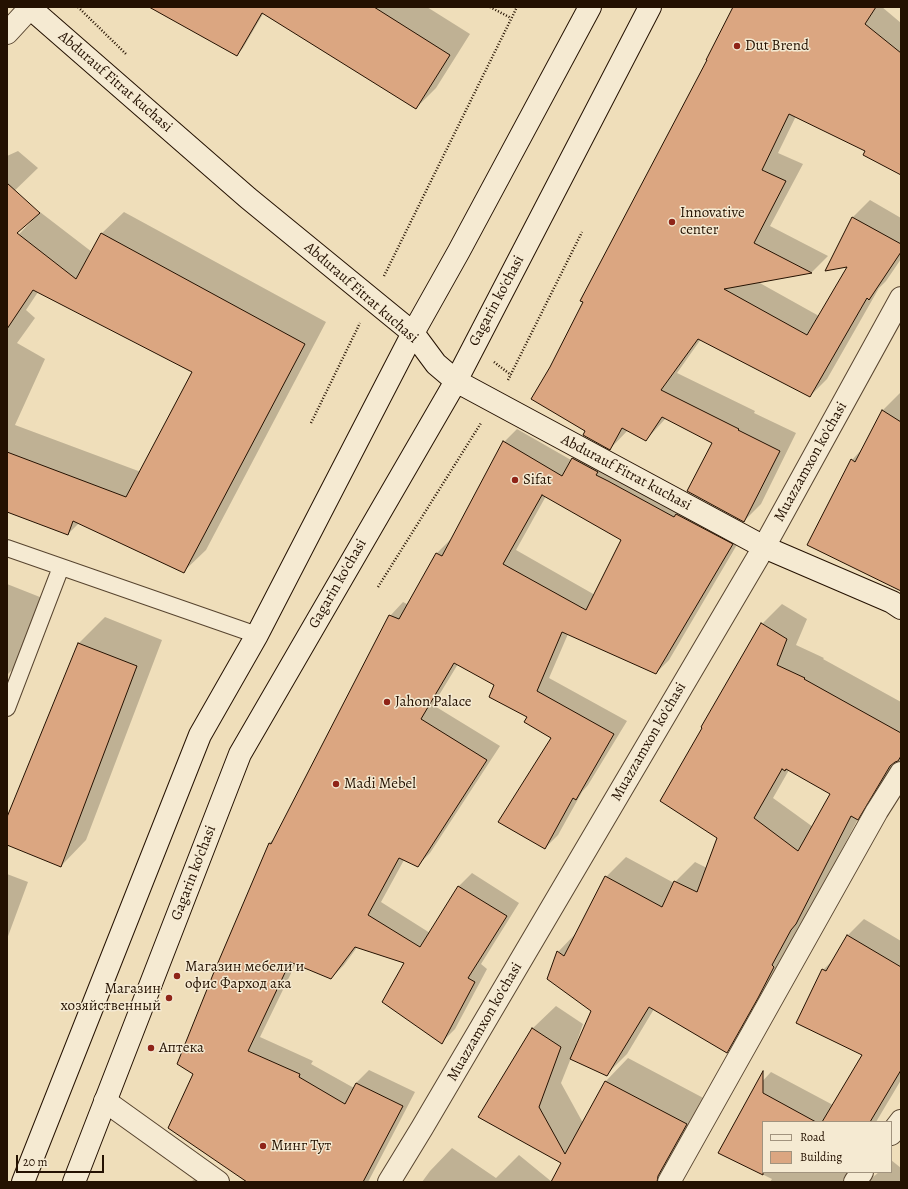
<!DOCTYPE html>
<meta charset="utf-8">
<style>
body{margin:0}
#map{position:relative;width:908px;height:1189px;overflow:hidden;background:#efdeba;font-family:Alegreya,serif}
canvas{display:block}
.frame{position:absolute;inset:0;border:8px solid #241101;pointer-events:none}
.legend{position:absolute;left:762px;top:1121px;width:130px;height:52px;box-sizing:border-box;background:#f5ead2;border:1px solid #a1937e;margin:0;padding:5px 7px;list-style:none;font-size:12px;color:#241101}
.legend li{display:flex;align-items:center;gap:8px;height:20px}
.legend b{width:20px;border:1px solid #a1937e}
.scale{position:absolute;left:16px;top:1155px;width:88px;height:18px;box-sizing:border-box;border:2px solid #241101;border-top:0;padding-left:5px;font-size:12px;line-height:14px;white-space:nowrap;color:#241101;-webkit-text-stroke:3px #f5ead2;paint-order:stroke}
</style>
<div id="map">
<canvas width="908" height="1189"></canvas>
<div class="frame"></div>
<ul class="legend">
<li><b style="height:5px;background:#f5ead2"></b>Road</li>
<li><b style="height:11px;background:#dba681"></b>Building</li>
</ul>
<div class="scale">20 m</div>
</div>
<script>
const context = document.querySelector('canvas').getContext('2d');
context.lineJoin = 'round';
function paint(path, color) { context.fillStyle = color; context.fill(path, 'evenodd'); }
const toPath = rows => new Path2D(rows.map(r => 'M' + r).join(''));
function trace(path, color, width, dash) { context.strokeStyle = color; context.lineWidth = width; context.lineCap = dash ? 'butt' : 'round'; context.setLineDash(dash || []); context.stroke(path); }
function label(font, color, halo, rows, align = 'center') {
  context.font = font + ' Alegreya,serif'; context.lineWidth = 3; context.setLineDash([]); context.textBaseline = 'middle'; context.strokeStyle = halo; context.fillStyle = color; for (const [text, x, y, turn = 0] of rows) {
    context.save(); context.translate(x, y); context.rotate((+turn || 0) * Math.PI / 180); context.textAlign = isNaN(turn) ? turn : align; if (halo) context.strokeText(text, 0, 0); context.fillText(text, 0, 0); context.restore();
  }
}
paint(toPath([
 [151,7,267,7,243,48,237,54],
 [293,7,427,7,470,34,436,88,416,108],
 [734,7,882,7,901,23,901,174,866,151,796,116,778,153,803,164,770,226,828,256,812,272,758,282,819,316,849,265,826,269,853,217,870,200,901,218,901,259,886,281,879,288,827,379,810,396,701,339,677,373,755,411,754,413,796,433,761,504,744,521,713,443,666,418,646,440,628,430,610,449,586,431,551,368,709,60],
 [18,151,38,168,7,198,7,156],
 [40,212,92,252,101,234,124,212,326,322,206,550,183,572,79,523,68,534,7,511,7,247],
 [38,292,193,371,141,472,15,425,45,359,17,343,35,318,26,310],
 [901,392,901,587,852,460,864,447,883,410],
 [517,429,571,460,586,445,745,531,669,660,656,673,568,634,549,678,627,721,588,785,582,792,558,835,545,848,552,738,495,685,458,664,433,705,500,746,430,853,417,866,404,860,381,902,430,933,459,886,472,873,519,903,481,964,487,969,455,1029,442,1042,406,962,358,946,344,965,331,978,296,963,260,1037,313,1061,311,1064,354,1088,356,1083,369,1070,415,1092,368,1182,249,1182,194,1073,215,972,269,843,275,838,390,616,403,602,409,605,437,553,450,540,451,541,504,442],
 [546,496,623,540,595,595,516,550],
 [7,584,50,601,27,655,7,675],
 [782,604,807,619,796,645,824,658,823,659,901,702,901,760,877,799,859,817,747,1031,727,1051,654,1009,627,1054,607,1074,571,1058,561,1083,583,1123,606,1081,628,1058,709,1101,672,1182,552,1182,562,1163,479,1116,533,1028,556,1006,583,1024,576,1044,577,1044,593,1010,558,952,578,931,606,877,626,857,674,883,695,862,707,868,718,838,762,624],
 [789,770,832,794,813,827,773,798],
 [105,617,162,640,86,840,61,866,7,843,7,819,79,643],
 [7,874,28,882,7,939],
 [864,919,901,941,901,1080,876,1122,763,1122,763,1172,862,1172,864,1175,872,1178,879,1172,891,1172,891,1160,901,1168,901,1182,770,1182,772,1179,719,1153,755,1089,771,1072,833,1105,863,1054,823,970,835,958,847,936],
 [452,1148,496,1178,519,1155,552,1182,422,1182,430,1171],
 [199,1175,212,1182,191,1182]
]), '#0003');
const building = toPath([
 [149,7,374,7,450,55,416,109,262,13,237,56,149,7],
 [733,7,876,7,865,24,901,53,901,175,863,155,865,151,789,114,762,170,786,181,754,243,812,273,724,289,807,335,847,267,825,271,852,217,901,244,901,252,869,300,867,298,810,397,698,339,661,390,739,429,738,430,780,451,744,522,687,491,712,443,662,417,646,441,622,428,610,450,583,435,585,431,531,399,550,367,583,302,580,301,707,60,706,60,733,7],
 [7,183,40,213,17,233,76,279,101,233,305,344,184,573,73,521,68,535,7,512,7,452,126,497,192,372,33,290,7,329,7,183],
 [882,410,901,422,901,591,807,545,851,459,855,462,882,410],
 [503,441,562,476,572,458,598,472,596,475,608,481,674,517,676,514,733,544,656,674,562,632,537,691,614,734,576,800,573,798,545,849,498,822,551,738,524,722,527,717,489,697,494,685,454,663,421,719,487,760,418,867,399,858,368,915,420,947,458,886,507,916,468,978,475,982,442,1044,382,1002,404,963,355,947,331,979,290,962,248,1051,300,1074,299,1077,345,1104,356,1083,403,1106,363,1182,247,1182,168,1128,193,1074,177,1064,214,972,269,843,271,844,389,615,399,619,436,553,442,556,503,441],
 [542,495,621,540,586,610,503,564,542,495],
 [761,623,787,639,777,665,805,678,804,679,901,733,901,756,898,761,895,762,890,766,858,820,851,816,796,924,791,930,772,965,774,967,758,998,727,1053,649,1007,607,1076,570,1059,591,1011,547,979,557,951,564,956,605,876,662,907,674,881,697,892,717,838,660,801,702,728,701,727,761,623],
 [782,769,785,771,786,769,830,794,798,851,754,818,782,769],
 [78,643,137,666,61,867,7,845,7,817,78,643],
 [847,935,901,967,901,1070,870,1122,822,1122,862,1055,796,1023,822,969,826,971,847,935],
 [532,1028,561,1047,539,1107,565,1154,605,1081,687,1124,658,1176,657,1182,551,1182,561,1163,478,1117,532,1028],
 [763,1071,763,1093,816,1122,763,1122,763,1175,718,1153,763,1071]
]);
paint(building, '#dba681');
trace(building, '#241101', 1);
const lane = toPath([
 [7,548,257,635],
 [7,708,61,567]
]);
const street = toPath([
 [7,33,30,8],
 [105,1101,218,1182],
 [891,1134,901,1121],
 [389,1182,422,1128,764,547,901,298],
 [669,1182,877,811,901,773],
 [855,1182,862,1172]
]);
const secondary = toPath([
 [29,7,248,198,413,333,436,364,456,381,764,547,892,602,901,608],
 [23,1182,200,735,257,635,413,333,459,251,590,7],
 [74,1182,240,754,456,381,650,7]
]);
trace(lane, '#57442f', 18);
trace(street, '#57442f', 24);
trace(secondary, '#241101', 24);
trace(toPath([
 [78,7,126,54],
 [490,7,511,18],
 [384,276,517,7],
 [494,362,511,375],
 [508,380,582,232],
 [311,423,360,323],
 [378,587,481,423]
]), '#241101', 2.5, [1, 2]);
trace(lane, '#f5ead2', 16);
trace(street, '#f5ead2', 22);
trace(secondary, '#f5ead2', 22);
for (const [x, y, r, color] of [
 [737,46,4,"#8f2418"],
 [672,222,4,"#8f2418"],
 [515,480,4,"#8f2418"],
 [387,702,4,"#8f2418"],
 [336,784,4,"#8f2418"],
 [177,976,4,"#8f2418"],
 [169,998,4,"#8f2418"],
 [151,1048,4,"#8f2418"],
 [263,1146,4,"#8f2418"]
]) { const dot = new Path2D(); dot.arc(x, y, r, 0, 2 * Math.PI); context.fillStyle = color; context.fill(dot); trace(dot, '#f5ead2', 1.5); }
label('15px', '#241101', '#f5ead2', [
 ["Dut Brend",745,46],
 ["Innovative",680,213],
 ["center",680,230],
 ["Sifat",523,480],
 ["Jahon Palace",395,702],
 ["Madi Mebel",344,784],
 ["Магазин мебели и",185,967],
 ["офис Фарход ака",185,984],
 ["Магазин",161,989,"right"],
 ["хозяйственный",161,1006,"right"],
 ["Аптека",159,1048],
 ["Минг Тут",271,1146]
], 'left');
label('15px', '#241101', '#f5ead2', [
 ["Abdurauf Fitrat kuchasi",115,82,41],
 ["Abdurauf Fitrat kuchasi",361,293,41],
 ["Gagarin ko'chasi",497,301,-62],
 ["Muazzamxon ko'chasi",811,462,-61],
 ["Abdurauf Fitrat kuchasi",626,473,28],
 ["Gagarin ko'chasi",338,584,-60],
 ["Muazzamxon ko'chasi",649,742,-60],
 ["Gagarin ko'chasi",194,873,-69],
 ["Muazzamxon ko'chasi",485,1022,-60]
]);
</script>
